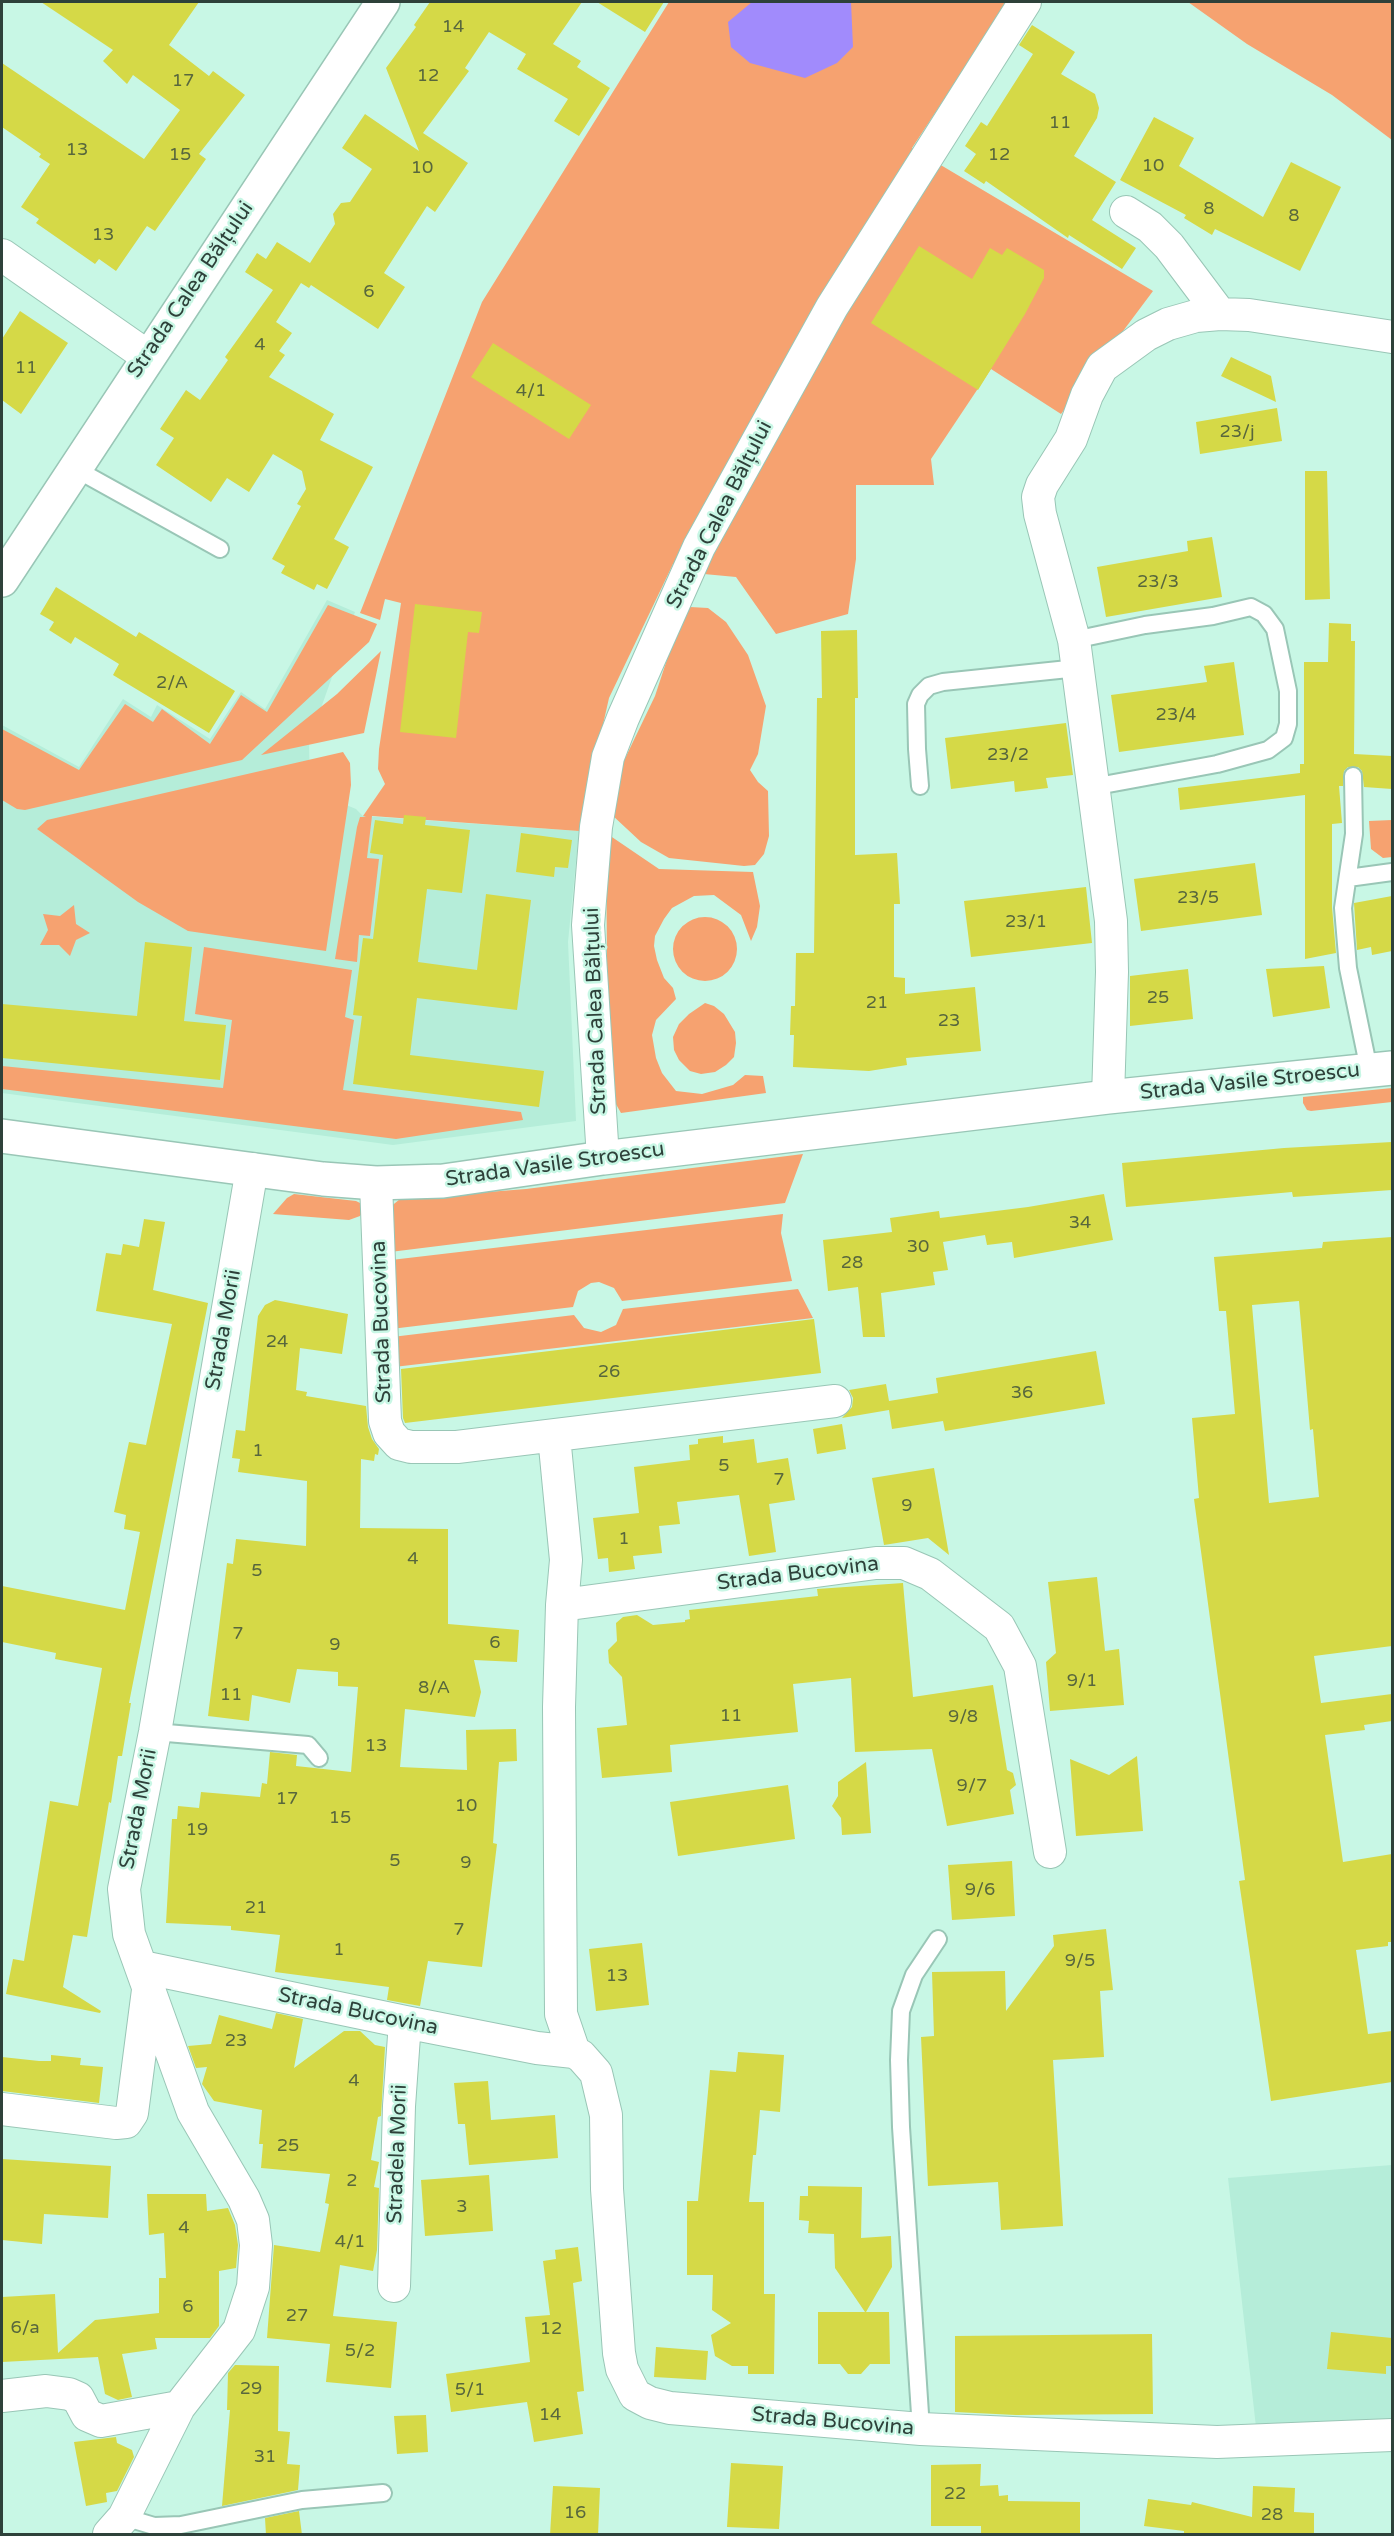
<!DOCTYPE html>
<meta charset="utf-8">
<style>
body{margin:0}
#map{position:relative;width:1394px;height:2536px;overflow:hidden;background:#c8f7e5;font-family:"Varela Round",sans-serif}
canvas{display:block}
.frame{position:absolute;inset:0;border:3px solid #2e413a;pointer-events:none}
</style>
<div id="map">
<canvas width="1394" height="2536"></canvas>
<div class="frame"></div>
</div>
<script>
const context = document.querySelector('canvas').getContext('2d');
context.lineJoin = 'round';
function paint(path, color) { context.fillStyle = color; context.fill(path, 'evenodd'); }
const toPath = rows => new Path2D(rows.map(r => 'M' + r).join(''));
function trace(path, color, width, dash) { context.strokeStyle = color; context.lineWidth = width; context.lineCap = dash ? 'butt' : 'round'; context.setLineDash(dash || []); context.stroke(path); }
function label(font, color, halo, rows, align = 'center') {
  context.font = font + ' "Varela Round",sans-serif'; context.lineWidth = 5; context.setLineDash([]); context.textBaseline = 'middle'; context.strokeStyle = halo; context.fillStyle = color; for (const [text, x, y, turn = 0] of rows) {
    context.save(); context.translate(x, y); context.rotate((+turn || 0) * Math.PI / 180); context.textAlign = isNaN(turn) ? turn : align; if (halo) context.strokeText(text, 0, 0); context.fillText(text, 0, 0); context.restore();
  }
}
paint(toPath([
 [327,600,355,612,309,742,310,790,356,809,363,816,579,831,568,942,576,1121,393,1145,2,1093,2,725,79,767,123,699,151,717,157,705,210,739,241,692,265,709],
 [1392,2165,1392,2421,1256,2427,1228,2178]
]), '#b5edd9');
paint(toPath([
 [669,2,1008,2,912,148,1153,291,1061,414,991,369,931,459,934,485,856,485,856,559,848,614,776,634,736,577,704,574,673,564,609,698,579,831,372,816,367,858,379,859,370,936,359,935,357,962,335,959,357,827,360,817,366,817,363,816,385,784,378,769,379,749,401,603,385,599,380,620,360,613,482,302],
 [1188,2,1392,2,1392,140,1332,95,1247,44],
 [328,605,377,624,369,642,242,760,25,810,17,809,2,800,2,729,79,770,125,704,153,722,162,709,210,744,241,695,267,712],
 [690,607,708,608,726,622,748,655,766,706,758,754,750,770,758,782,768,791,769,836,764,854,755,865,744,866,669,858,641,842,612,815,620,769,655,696,681,617],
 [381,651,364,733,261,755,337,694],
 [343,752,350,763,351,785,326,951,188,931,138,902,37,829,47,820],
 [1392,820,1392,857,1383,858,1371,849,1369,821],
 [606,833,659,869,753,872,760,906,757,927,751,941,741,915,714,895,694,896,672,908,664,919,655,936,654,946,657,960,664,978,673,988,676,999,656,1020,652,1035,656,1058,662,1073,676,1091,702,1094,733,1085,745,1075,763,1076,766,1093,621,1113,608,1090],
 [74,905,76,924,90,933,76,940,70,956,59,945,40,945,48,930,43,914,60,916],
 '673 949a32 32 0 1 1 64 0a32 32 0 1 1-64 0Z',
 [204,947,352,970,345,1017,354,1020,343,1090,521,1112,523,1120,396,1139,2,1089,2,1066,223,1088,232,1020,195,1014],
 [705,1003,714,1006,724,1014,735,1032,736,1043,734,1057,726,1065,715,1072,701,1074,690,1071,679,1060,674,1050,673,1037,679,1024,689,1014],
 [1392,1088,1392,1102,1311,1111,1307,1110,1303,1103,1303,1097],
 [803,1154,785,1203,390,1252,389,1208,400,1199,526,1189],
 [294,1194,356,1201,360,1203,363,1211,360,1216,349,1220,273,1214,287,1198],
 [783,1214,781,1233,792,1281,622,1301,614,1288,599,1282,591,1283,578,1291,573,1307,391,1329,391,1260],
 [798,1289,813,1318,394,1367,392,1337,574,1315,584,1328,601,1332,616,1325,623,1309]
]), '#f6a270');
paint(toPath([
 [752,2,851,2,853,47,837,63,805,78,750,63,731,47,728,22]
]), '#a18bfc');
paint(toPath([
 [41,2,199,2,169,45,209,76,213,71,245,95,199,154,206,159,155,231,147,226,116,271,99,259,95,264,36,223,39,219,21,207,50,164,39,157,41,154,2,127,2,63,144,159,180,110,133,75,127,84,103,61,113,50],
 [430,2,582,2,553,44,581,61,577,67,610,88,579,136,554,121,568,99,517,69,526,54,489,32,465,68,469,71,423,133,468,163,435,212,427,206,384,273,405,287,378,329,311,285,309,288,301,283,276,322,292,333,279,351,285,355,269,377,334,414,320,440,373,467,334,539,349,547,327,589,317,584,314,590,281,573,285,566,272,559,301,506,297,504,306,489,302,471,273,454,249,492,227,478,211,502,156,465,174,438,160,429,186,390,200,400,228,360,225,357,273,290,245,272,257,253,266,259,277,242,310,263,335,224,333,214,341,203,350,202,372,169,342,148,365,114,419,151,386,68,416,27,414,25],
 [597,2,664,2,645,32],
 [1032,25,1075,52,1061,74,1095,94,1099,108,1097,118,1074,156,1116,182,1092,220,1136,248,1122,269,1069,235,1068,238,986,181,984,184,964,171,976,154,965,146,981,122,987,126,1033,54,1019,45],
 [1154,117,1194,138,1179,166,1263,217,1291,162,1341,187,1300,271,1215,229,1212,235,1184,218,1186,215,1120,180],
 [919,246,972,279,990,248,1002,255,1007,248,1044,270,1044,278,1025,314,978,390,871,323],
 [20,311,68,343,21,414,2,400,2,339],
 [493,343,591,405,569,439,471,377],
 [1231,357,1271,376,1276,402,1221,376],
 [1277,408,1282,441,1200,454,1196,422],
 [1305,471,1327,471,1330,599,1305,600],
 [1212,537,1222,597,1106,617,1097,567,1188,551,1187,541],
 [56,587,136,637,139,632,235,691,209,733,113,675,119,664,75,637,71,644,49,630,54,622,40,614],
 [415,604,482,612,479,633,468,632,456,738,400,732],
 [1329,623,1351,624,1351,641,1355,641,1354,754,1392,756,1392,789,1364,787,1362,771,1358,767,1348,767,1344,771,1343,786,1339,786,1342,823,1332,824,1332,907,1336,953,1305,959,1305,795,1180,810,1178,788,1300,773,1300,764,1304,764,1304,662,1328,662],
 [857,630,858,698,855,698,855,855,897,853,900,904,894,904,894,977,905,978,905,994,975,987,981,1051,906,1058,907,1065,869,1071,793,1067,794,1035,790,1035,791,1006,795,1006,796,953,814,953,817,698,822,698,821,631],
 [1234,662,1244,735,1119,752,1111,695,1207,682,1204,666],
 [1066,723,1073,775,1046,778,1048,788,1015,792,1014,781,951,789,945,738],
 [404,815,426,817,425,825,470,830,462,893,427,889,418,962,477,970,486,894,531,900,517,1010,417,998,410,1055,544,1071,539,1107,353,1084,362,1016,353,1015,363,938,373,939,383,855,370,853,375,820,403,824],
 [521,833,572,840,568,868,555,867,554,877,516,872],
 [1255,863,1262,915,1141,931,1134,879],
 [1086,887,1092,943,971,957,964,901],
 [1392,896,1392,951,1372,955,1371,947,1357,950,1354,903],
 [145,942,192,947,184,1021,226,1025,220,1080,2,1058,2,1004,137,1016],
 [1324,966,1330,1008,1273,1017,1266,969],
 [1188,969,1193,1019,1130,1026,1130,976],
 [1392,1142,1392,1190,1293,1197,1292,1192,1126,1207,1122,1163,1284,1148],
 [1104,1194,1113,1240,1014,1258,1012,1242,987,1245,985,1235,943,1242,948,1270,933,1272,935,1285,881,1293,885,1337,863,1337,858,1287,828,1291,823,1240,892,1232,890,1218,939,1211,940,1218,1028,1207],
 [144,1219,165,1222,153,1290,208,1303,129,1703,131,1703,122,1756,118,1756,111,1803,109,1802,87,1937,73,1935,63,1987,101,2011,100,2013,6,1994,13,1959,24,1961,50,1801,78,1806,102,1668,55,1659,56,1653,2,1642,2,1586,125,1610,140,1532,124,1529,126,1515,114,1512,129,1442,146,1445,172,1324,96,1311,106,1253,121,1255,123,1244,139,1247],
 [1392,1237,1392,1646,1314,1656,1321,1703,1392,1694,1392,1721,1364,1725,1365,1730,1325,1735,1343,1862,1392,1854,1392,1942,1388,1942,1388,1946,1356,1950,1368,2034,1392,2031,1392,2082,1271,2101,1239,1881,1245,1880,1194,1499,1199,1498,1192,1418,1235,1414,1226,1311,1219,1311,1214,1257,1322,1248,1323,1242],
 [1299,1301,1310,1430,1313,1429,1319,1497,1269,1503,1252,1305],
 [275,1300,348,1314,342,1354,300,1348,296,1390,307,1392,306,1396,366,1406,368,1427,372,1439,379,1449,378,1455,375,1454,374,1461,361,1459,360,1528,448,1529,448,1624,519,1630,517,1662,474,1660,481,1692,475,1717,405,1709,400,1767,467,1770,466,1730,516,1729,517,1761,499,1762,493,1843,497,1844,482,1967,428,1961,420,2006,387,2000,389,1987,275,1972,280,1935,231,1930,231,1926,166,1923,172,1819,177,1819,178,1806,199,1808,201,1792,260,1797,262,1783,267,1784,270,1752,297,1755,296,1766,351,1772,358,1687,338,1686,338,1672,297,1669,290,1703,252,1695,249,1721,208,1716,227,1563,233,1564,236,1539,306,1546,307,1481,238,1472,240,1459,232,1458,236,1430,245,1431,258,1316,265,1305],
 [814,1319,821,1373,405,1423,403,1418,401,1369],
 [1096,1351,1105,1404,945,1431,943,1421,892,1429,889,1410,842,1418,852,1407,853,1398,849,1390,886,1384,889,1401,938,1393,936,1378],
 [842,1424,846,1449,817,1454,813,1429],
 [723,1436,723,1443,754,1439,757,1463,788,1458,795,1500,769,1504,776,1552,749,1556,739,1495,677,1502,680,1524,659,1526,662,1553,633,1556,635,1569,609,1572,608,1558,598,1559,593,1518,639,1513,634,1467,690,1460,689,1445,698,1444,698,1439],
 [934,1468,949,1555,928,1538,884,1545,872,1478],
 [1097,1577,1105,1651,1119,1649,1124,1705,1050,1711,1046,1662,1056,1653,1048,1582],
 [903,1583,913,1697,993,1685,1007,1770,1013,1773,1016,1785,1010,1790,1014,1814,947,1826,932,1749,855,1752,851,1678,793,1684,798,1732,670,1745,672,1772,602,1778,597,1728,627,1725,622,1677,609,1663,608,1650,617,1641,616,1623,623,1617,637,1615,653,1625,685,1622,685,1620,690,1619,689,1610,818,1596,817,1589],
 [1137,1756,1143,1831,1076,1836,1070,1759,1109,1775],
 [866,1762,871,1833,842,1835,841,1818,832,1806,838,1796,838,1782],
 [788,1785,795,1839,678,1856,670,1802],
 [1012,1861,1015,1916,952,1920,948,1865],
 [1106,1929,1113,1990,1100,1991,1104,2057,1053,2060,1063,2226,1001,2230,998,2182,928,2186,921,2037,934,2036,932,1972,1005,1971,1006,2011,1054,1946,1053,1935],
 [642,1943,649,2005,596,2011,589,1949],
 [276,2013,303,2019,294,2068,344,2031,360,2031,375,2045,385,2047,381,2116,378,2117,371,2160,379,2162,374,2187,379,2188,377,2250,373,2271,340,2265,333,2316,397,2322,391,2388,326,2382,330,2344,267,2338,274,2245,320,2252,329,2204,325,2203,330,2174,261,2168,263,2144,259,2144,262,2110,214,2101,202,2084,207,2067,196,2068,188,2046,211,2044,219,2015,272,2029],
 [738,2052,784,2055,780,2112,760,2110,756,2155,753,2155,749,2202,764,2202,764,2294,775,2294,774,2374,748,2374,748,2366,732,2366,715,2356,711,2335,731,2323,712,2310,713,2275,687,2275,687,2201,698,2201,710,2070,736,2072],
 [51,2055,81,2058,80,2065,103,2067,99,2103,2,2091,2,2057,39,2061,51,2061],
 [488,2081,491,2120,555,2115,558,2158,469,2165,465,2124,458,2124,454,2083],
 [2,2159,111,2166,108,2218,44,2214,42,2244,2,2240],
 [489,2175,493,2231,425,2236,421,2180],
 [808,2186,862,2187,861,2238,891,2236,892,2267,866,2312,889,2312,890,2364,870,2364,861,2374,848,2374,840,2364,818,2364,818,2312,865,2312,835,2268,834,2234,808,2233,809,2221,799,2220,800,2196,808,2196],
 [147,2194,206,2194,207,2211,228,2208,235,2225,238,2245,236,2268,219,2271,219,2326,210,2338,155,2338,157,2349,122,2354,132,2397,118,2400,105,2394,98,2357,2,2362,2,2297,55,2294,58,2353,95,2320,159,2313,159,2278,166,2278,164,2233,149,2235],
 [578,2247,582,2281,573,2283,584,2391,577,2392,583,2434,534,2442,527,2402,451,2412,446,2374,530,2362,525,2317,550,2315,543,2261,556,2259,555,2250],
 [1331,2332,1392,2338,1392,2366,1386,2366,1386,2374,1327,2369],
 [1152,2334,1153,2414,1016,2415,955,2412,955,2336],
 [656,2347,708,2351,706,2380,654,2377],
 [235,2365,279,2366,278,2431,290,2432,287,2464,300,2465,298,2490,222,2506,230,2410,227,2410,228,2373],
 [426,2415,428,2452,397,2454,394,2416],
 [116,2437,117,2443,132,2450,134,2457,117,2491,106,2493,107,2502,86,2506,74,2442],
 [731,2463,783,2466,779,2529,727,2527],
 [981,2464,980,2486,998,2485,999,2496,1008,2495,1008,2501,1080,2502,1080,2535,981,2535,981,2526,931,2526,931,2465],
 [553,2486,600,2488,598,2535,550,2535],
 [1253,2486,1295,2488,1294,2512,1314,2513,1314,2535,1184,2535,1184,2531,1144,2526,1148,2499,1191,2505,1192,2502,1252,2517],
 [299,2511,302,2535,266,2535,265,2518]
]), '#d5d947');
const lane = toPath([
 [74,468,220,549],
 [1074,640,1145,625,1213,616,1251,607,1264,614,1275,629,1288,691,1288,724,1284,738,1268,750,1217,764,1092,787],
 [1353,776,1354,834,1343,908,1348,968,1369,1070],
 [920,786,917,749,916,704,920,695,929,686,943,682,1078,668],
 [1348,878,1392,872],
 [155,1732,308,1745,319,1758],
 [921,2429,901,2127,899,2060,901,2011,914,1975,938,1939],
 [124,2517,154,2526,181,2525,302,2500,383,2493]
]);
const street = toPath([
 [1126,212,1150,227,1169,246,1220,314,1249,315,1392,337],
 [2,255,147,356],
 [1108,1097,1112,972,1111,921,1074,640,1040,514,1038,497,1042,485,1071,439,1087,395,1102,367,1146,335,1168,324,1196,316,1220,314],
 [603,1158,588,925,596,827,608,757,623,718,699,547,832,307,1025,2],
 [376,1183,385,1421,389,1433,399,1444,411,1447,457,1447,835,1401],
 [554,1436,566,1560,562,1605],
 [142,1967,405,2022,537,2048,574,2052,581,2056,596,2073,606,2115,607,2189,619,2353,622,2369,635,2395,650,2403,670,2408,921,2429,1217,2442,1392,2435],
 [574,2052,561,2014,559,1707,562,1605,876,1563,904,1563,930,1574,999,1627,1020,1666,1050,1852],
 [2,2109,116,2123,126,2122,132,2113,148,1990],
 [394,2286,399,2106,405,2022],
 [2,2396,46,2391,69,2394,78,2398,87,2415,101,2421,179,2407],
 [109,2534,124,2517,179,2407,239,2330,253,2287,256,2245,253,2220,244,2199,193,2112,129,1934,124,1889,155,1732,252,1169]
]);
const secondary = toPath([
 [2,580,383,2],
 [2,1136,323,1179,376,1183,443,1181,603,1158,1108,1097,1392,1068]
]);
trace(lane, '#99c6b6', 20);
trace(street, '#99c6b6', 34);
trace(secondary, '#99c6b6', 36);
trace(lane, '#fff', 16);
trace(street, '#fff', 32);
trace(secondary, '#fff', 33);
label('18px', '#58673d', null, [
 ["14",453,27],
 ["12",428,76],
 ["17",183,81],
 ["11",1060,123],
 ["13",77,150],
 ["15",180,155],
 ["12",999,155],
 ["10",1153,166],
 ["10",422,168],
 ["8",1209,209],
 ["8",1294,216],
 ["13",103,235],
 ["6",369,292],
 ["4",260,345],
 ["11",26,368],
 ["4/1",531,391],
 ["23/j",1237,432],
 ["23/3",1158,582],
 ["2/A",172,683],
 ["23/4",1176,715],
 ["23/2",1008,755],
 ["23/5",1198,898],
 ["23/1",1026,922],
 ["25",1158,998],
 ["21",877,1003],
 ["23",949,1021],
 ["34",1080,1223],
 ["30",918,1247],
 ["28",852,1263],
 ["24",277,1342],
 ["26",609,1372],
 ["36",1022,1393],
 ["1",258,1451],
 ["5",724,1466],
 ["7",779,1480],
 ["9",907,1506],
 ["1",624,1539],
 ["4",413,1559],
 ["5",257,1571],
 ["7",238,1634],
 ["6",495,1643],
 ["9",335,1645],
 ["9/1",1082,1681],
 ["8/A",434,1688],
 ["11",231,1695],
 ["11",731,1716],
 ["9/8",963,1717],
 ["13",376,1746],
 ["9/7",972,1786],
 ["17",287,1799],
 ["10",466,1806],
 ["15",340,1818],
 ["19",197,1830],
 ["5",395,1861],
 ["9",466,1863],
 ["9/6",980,1890],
 ["21",256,1908],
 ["7",459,1930],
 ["1",339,1950],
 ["9/5",1080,1961],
 ["13",617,1976],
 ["23",236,2041],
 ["4",354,2081],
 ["25",288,2146],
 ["2",352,2181],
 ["3",462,2207],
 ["4",184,2228],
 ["4/1",350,2242],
 ["6",188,2307],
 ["27",297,2316],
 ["6/a",25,2328],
 ["12",551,2329],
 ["5/2",360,2351],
 ["29",251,2389],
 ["5/1",470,2390],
 ["14",550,2415],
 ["31",265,2457],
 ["22",955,2494],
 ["16",575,2513],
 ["28",1272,2515]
]);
label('21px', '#2e413a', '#c8f7e5', [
 ["Strada Calea Bălțului",191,290,-56],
 ["Strada Calea Bălțului",720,515,-63],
 ["Strada Calea Bălțului",596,1011,-92],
 ["Strada Vasile Stroescu",1250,1082,-6],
 ["Strada Vasile Stroescu",555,1165,-8],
 ["Strada Bucovina",382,1322,-92],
 ["Strada Morii",224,1330,-80],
 ["Strada Bucovina",798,1574,-7],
 ["Strada Morii",139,1809,-79],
 ["Strada Bucovina",358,2012,12],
 ["Stradela Morii",398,2154,-88],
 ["Strada Bucovina",833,2422,5]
]);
</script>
